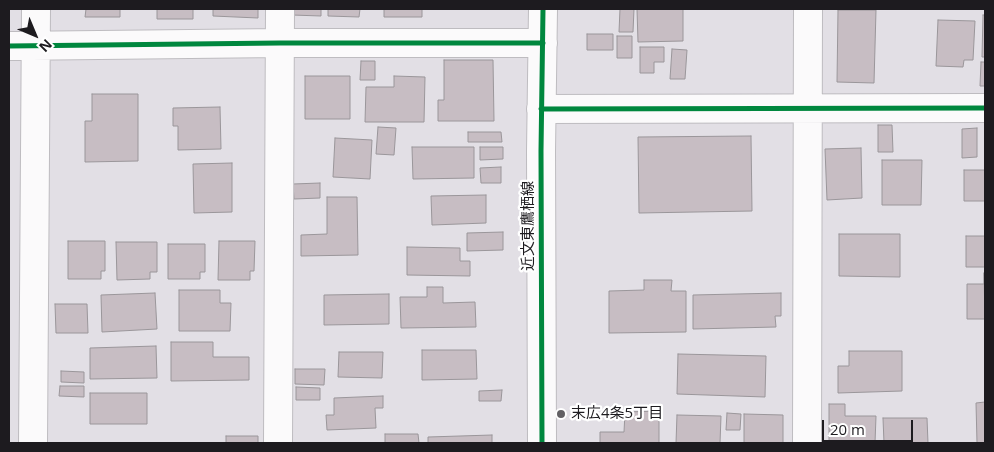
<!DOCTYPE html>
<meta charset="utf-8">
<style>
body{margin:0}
#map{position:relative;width:994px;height:452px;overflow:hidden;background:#e2dfe5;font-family:"Open Sans",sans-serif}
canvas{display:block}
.frame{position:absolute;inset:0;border:10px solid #1d1b1f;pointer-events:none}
.north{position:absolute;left:10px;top:10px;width:50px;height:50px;-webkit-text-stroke:4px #fff;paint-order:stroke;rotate:135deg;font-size:14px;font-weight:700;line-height:20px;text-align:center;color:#1d1b1f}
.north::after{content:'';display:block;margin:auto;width:18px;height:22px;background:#1d1b1f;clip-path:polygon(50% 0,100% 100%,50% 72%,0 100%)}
.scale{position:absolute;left:822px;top:420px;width:91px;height:22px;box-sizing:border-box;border:2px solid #1d1b1f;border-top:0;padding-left:6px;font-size:15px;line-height:18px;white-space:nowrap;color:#1d1b1f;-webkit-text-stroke:4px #fff;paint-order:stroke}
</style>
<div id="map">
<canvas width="994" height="452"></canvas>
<div class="frame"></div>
<div class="north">N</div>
<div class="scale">20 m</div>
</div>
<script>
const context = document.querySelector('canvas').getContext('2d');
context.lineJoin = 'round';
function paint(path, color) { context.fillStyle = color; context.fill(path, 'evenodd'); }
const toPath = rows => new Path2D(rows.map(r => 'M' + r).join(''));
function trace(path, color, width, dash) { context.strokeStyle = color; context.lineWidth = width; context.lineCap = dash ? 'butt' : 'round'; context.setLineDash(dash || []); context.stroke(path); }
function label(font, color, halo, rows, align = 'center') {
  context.font = font + ' "Open Sans","Noto Sans JP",sans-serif'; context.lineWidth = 4.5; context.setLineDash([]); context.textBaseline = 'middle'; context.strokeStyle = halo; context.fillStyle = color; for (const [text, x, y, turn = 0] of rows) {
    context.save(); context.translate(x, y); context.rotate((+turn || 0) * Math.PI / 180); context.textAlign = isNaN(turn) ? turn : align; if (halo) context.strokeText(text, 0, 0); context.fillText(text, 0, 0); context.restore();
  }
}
const building = toPath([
 [86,9,120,9,120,17,85,17,86,9],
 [157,9,193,9,193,19,157,19,157,9],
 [213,9,258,9,258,18,213,16,213,9],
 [292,9,321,9,321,16,292,15,292,9],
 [328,9,360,9,359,17,328,16,328,9],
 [384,9,422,9,422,17,384,17,384,9],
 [620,9,634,9,633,32,619,32,620,9],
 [637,9,683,9,683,41,638,42,637,9],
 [838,10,876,10,874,83,837,82,838,10],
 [983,15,985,15,985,57,982,57,983,15],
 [938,20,975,21,973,60,964,60,963,67,936,66,938,20],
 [587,34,613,34,613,50,587,50,587,34],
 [617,36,632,36,632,58,617,58,617,36],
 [640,47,664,47,664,62,654,62,654,73,640,73,640,47],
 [672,49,687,50,685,79,670,79,672,49],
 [444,60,493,60,494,121,438,121,438,100,444,100,444,60],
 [361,61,375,61,375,80,360,80,361,61],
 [981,62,985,62,985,86,980,86,981,62],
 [305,76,350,76,350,119,305,119,305,76],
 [394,76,425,77,424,122,365,122,366,87,394,87,394,76],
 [92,94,138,94,138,161,85,162,85,121,92,121,92,94],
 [220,107,221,149,178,150,178,126,173,126,173,108,220,107],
 [878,125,892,125,893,152,878,152,878,125],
 [378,127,396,128,394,155,376,154,378,127],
 [977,128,977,157,962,158,962,129,977,128],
 [468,132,501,132,502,142,468,142,468,132],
 [751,136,752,211,639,213,638,137,751,136],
 [335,138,372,140,370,179,333,177,335,138],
 [412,147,474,147,474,178,413,179,412,147],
 [480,147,503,147,503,159,480,160,480,147],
 [861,148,862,198,827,200,825,149,861,148],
 [882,160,922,160,921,205,882,205,882,160],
 [232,163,232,212,194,213,193,164,232,163],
 [501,167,501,183,481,183,480,168,501,167],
 [964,170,985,170,985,201,964,201,964,170],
 [320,183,320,198,294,199,293,184,320,183],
 [486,195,486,223,432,225,431,196,486,195],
 [327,197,357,197,358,255,301,256,301,235,327,234,327,197],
 [503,232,503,250,467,251,467,233,503,232],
 [839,234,900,234,900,277,839,276,839,234],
 [966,236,985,236,985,267,966,267,966,236],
 [68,241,105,241,105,271,101,271,101,279,68,279,68,241],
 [219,241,255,241,254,271,250,271,250,280,218,280,219,241],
 [116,242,157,242,157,272,150,272,150,279,117,280,116,242],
 [168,244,205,244,205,272,200,272,200,279,168,279,168,244],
 [407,247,460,248,460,261,470,261,470,276,407,275,407,247],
 [984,273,985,319,967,319,967,284,984,284,984,273],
 [644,280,672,280,671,291,686,291,686,332,609,333,609,291,644,290,644,280],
 [427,287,443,287,443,303,475,302,476,327,401,328,400,297,427,297,427,287],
 [179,290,220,290,220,303,231,303,230,331,179,331,179,290],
 [155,293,157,329,102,332,101,295,155,293],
 [781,293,781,316,775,316,776,327,693,329,693,295,781,293],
 [389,294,389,324,324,325,324,295,389,294],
 [55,304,87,304,88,333,56,333,55,304],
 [171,342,213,342,213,357,249,357,249,380,171,381,171,342],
 [156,346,157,378,90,379,90,348,156,346],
 [422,350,476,350,477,379,422,380,422,350],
 [849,351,902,351,902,391,838,393,838,366,849,366,849,351],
 [339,352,383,352,382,378,338,377,339,352],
 [678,354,766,356,765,397,677,394,678,354],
 [295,369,325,369,324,385,295,384,295,369],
 [61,371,84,372,84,383,61,382,61,371],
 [60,386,84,386,84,397,59,396,60,386],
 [296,387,320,388,320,400,296,400,296,387],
 [502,390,501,401,479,401,479,391,502,390],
 [90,393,147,393,147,424,90,424,90,393],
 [383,396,383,408,375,408,376,428,327,430,326,415,334,415,334,398,383,396],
 [985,402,985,443,977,443,976,403,985,402],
 [829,404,845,404,845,416,876,416,875,443,829,443,829,404],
 [659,411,659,443,600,443,600,432,624,432,625,412,659,411],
 [727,413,741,414,740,430,726,430,727,413],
 [744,414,783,415,783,443,744,443,744,414],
 [677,415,721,416,720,443,676,443,677,415],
 [883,418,927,418,928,443,884,443,883,418],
 [385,434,418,434,419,443,385,443,385,434],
 [492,435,492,443,428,443,428,437,492,435],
 [226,436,258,436,258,443,226,443,226,436]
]);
paint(building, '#c7bdc3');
trace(building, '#9a969a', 1);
const minor = toPath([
 [9,46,280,43,543,43],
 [541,109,985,108],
 [33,443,36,9],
 [278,443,280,9],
 [542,443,541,151,543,9],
 [807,443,808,9]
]);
trace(minor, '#bebcc0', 30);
trace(minor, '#fbfafb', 28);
trace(toPath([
 [9,46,280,43,543,43],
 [541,109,985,108],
 [542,443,541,151,543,9]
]), '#00873e', 5);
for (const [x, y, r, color] of [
 [561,414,5,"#626064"]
]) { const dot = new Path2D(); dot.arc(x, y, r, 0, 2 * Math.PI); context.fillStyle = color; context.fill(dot); trace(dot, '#fff', 2); }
label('15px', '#1d1b1f', '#fff', [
 ["近文東鷹栖線",529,226,-90]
]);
label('15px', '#1d1b1f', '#fff', [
 ["末広4条5丁目",571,414]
], 'left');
</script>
